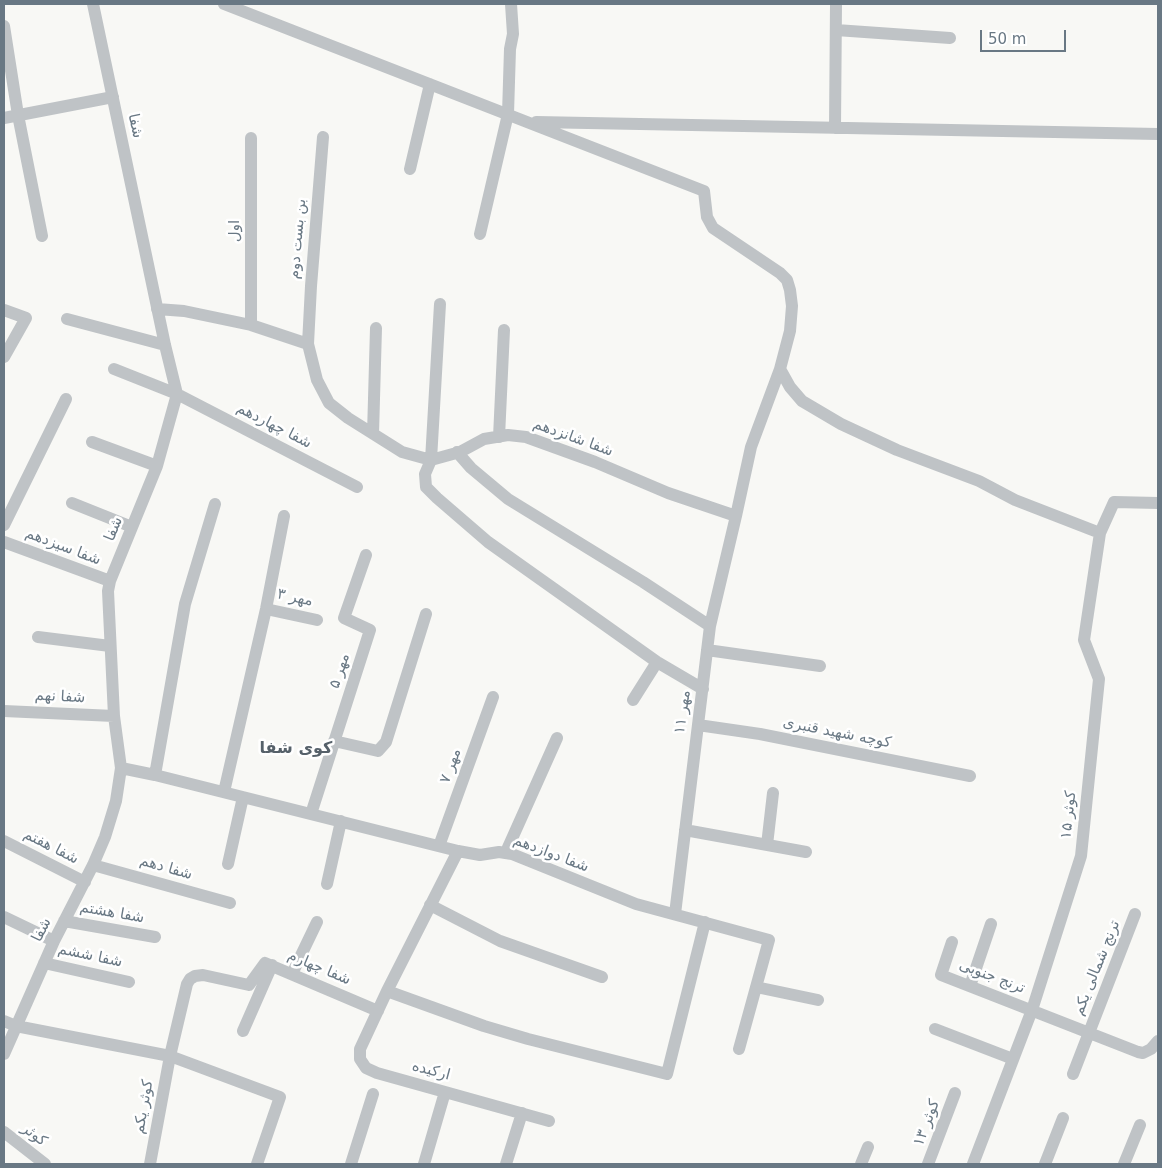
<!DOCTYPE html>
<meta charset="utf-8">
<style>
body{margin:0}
#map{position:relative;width:1162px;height:1168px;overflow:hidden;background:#f8f8f5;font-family:"DejaVu Sans",sans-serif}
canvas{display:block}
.frame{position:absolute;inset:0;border:5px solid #697884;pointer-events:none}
.scale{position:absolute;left:980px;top:30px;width:86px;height:22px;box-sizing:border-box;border:2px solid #697884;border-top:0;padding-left:6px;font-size:15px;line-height:18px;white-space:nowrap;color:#697884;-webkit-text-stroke:4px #fff;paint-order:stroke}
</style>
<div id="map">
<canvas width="1162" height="1168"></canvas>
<div class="frame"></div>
<div class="scale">50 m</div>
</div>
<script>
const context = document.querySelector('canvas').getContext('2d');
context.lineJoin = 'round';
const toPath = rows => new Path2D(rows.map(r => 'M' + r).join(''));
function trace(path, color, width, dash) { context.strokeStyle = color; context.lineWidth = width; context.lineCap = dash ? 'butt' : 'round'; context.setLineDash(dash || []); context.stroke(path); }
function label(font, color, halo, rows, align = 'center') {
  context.font = font + ' "DejaVu Sans","Noto Naskh Arabic",sans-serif'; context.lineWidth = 5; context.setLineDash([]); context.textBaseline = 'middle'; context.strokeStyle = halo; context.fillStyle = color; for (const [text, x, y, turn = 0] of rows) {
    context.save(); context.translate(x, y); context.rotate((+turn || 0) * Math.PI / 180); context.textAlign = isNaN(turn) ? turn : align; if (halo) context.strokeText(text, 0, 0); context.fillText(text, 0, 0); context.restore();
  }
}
trace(toPath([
 [224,4,704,191,707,217,713,228,780,273,787,280,790,290,792,306,790,331,780,369,751,447,736,516,710,626,675,914],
 [4,26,18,115,42,236],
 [836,30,950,38],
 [4,118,113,97],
 [536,122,1158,134],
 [835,128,836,4],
 [323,137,311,286,308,344,317,380,329,403,348,418,402,452,431,460,460,452,484,439,508,435,526,437,595,462,668,493,736,516],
 [251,138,251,325],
 [410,169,430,84],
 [480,234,508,114,510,49,513,34,511,4],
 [440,304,431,460,425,474,426,487,437,498,488,542,657,662,703,689],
 [157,309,184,311,251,325,308,344],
 [4,310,26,318,4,357],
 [67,319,165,345],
 [114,369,177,394,357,487],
 [780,369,790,387,802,401,841,424,897,450,979,481,1015,500,1100,533],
 [373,434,376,328],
 [499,437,504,330],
 [92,442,157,466],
 [457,452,471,468,508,499,643,582,710,626],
 [72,503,132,527],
 [4,525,66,399],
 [4,542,110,581],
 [266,609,317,620],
 [38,637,110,646],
 [707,650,820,666],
 [633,700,657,662],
 [4,711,114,716],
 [698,725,760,734,970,776],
 [334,741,378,751,386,742,426,614],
 [121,768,155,775,458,851,480,855,499,852,512,854,636,904,769,940,739,1049],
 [155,775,185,604,215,504],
 [224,792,266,609,284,516],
 [311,814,370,630,344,618,366,555],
 [685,830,806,852],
 [4,841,85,882],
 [767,845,773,793],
 [439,846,493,697],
 [458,851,387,991,360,1049,360,1059,366,1068,377,1073,549,1121],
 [506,852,557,738],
 [228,864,243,797],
 [93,865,230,903],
 [327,884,341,821],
 [430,905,500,941,602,977],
 [4,917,54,941],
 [64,921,155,937],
 [952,942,941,975,1138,1052,1143,1053,1151,1049,1158,1041],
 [44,963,129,982],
 [292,974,317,922],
 [970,986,991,924],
 [756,987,818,1000],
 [387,991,484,1026,528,1039,667,1074,705,922],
 [4,1021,16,1026,170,1056,280,1097,257,1164],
 [935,1029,1013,1059],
 [243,1031,272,965],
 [4,1054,54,941,93,865,105,837,116,801,121,768,114,716,108,591,110,581,157,466,177,394,165,345,93,4],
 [1073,1074,1135,914],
 [4,1132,45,1164],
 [150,1164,170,1056,187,984,190,979,195,976,203,975,249,985,265,963,378,1011],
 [351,1164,373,1094],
 [424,1164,445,1092],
 [506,1164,522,1113],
 [861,1164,868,1147],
 [928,1164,955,1093],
 [973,1164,1032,1010,1081,856,1099,679,1084,640,1100,533,1114,502,1158,503],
 [1045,1164,1063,1118],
 [1124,1164,1140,1125]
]), '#bfc3c6', 12);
label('15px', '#697884', '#fff', [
 ["شفا",135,126,78],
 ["اول",235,231,-90],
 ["بن بست دوم",298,239,-85],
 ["شفا چهاردهم",274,426,27],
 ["شفا شانزدهم",573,438,20],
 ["شفا",114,529,-68],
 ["شفا سیزدهم",63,547,21],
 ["مهر ۳",295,598,12],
 ["مهر ۵",340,671,-72],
 ["شفا نهم",60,697,3],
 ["مهر ۱۱",683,712,-82],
 ["کوچه شهید قنبری",837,733,11],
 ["مهر ۷",451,766,-70],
 ["کوثر ۱۵",1069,815,-84],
 ["شفا هفتم",51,847,27],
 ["شفا دوازدهم",551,854,21],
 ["شفا دهم",166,868,16],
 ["شفا هشتم",112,913,10],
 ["شفا",42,930,-64],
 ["شفا ششم",90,956,12],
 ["شفا چهارم",319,968,23],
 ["ترنج شمالی یکم",1097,968,-68],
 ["ترنج جنوبی",992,977,21],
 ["ارکیده",431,1071,15],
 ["کوثر یکم",144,1107,-80],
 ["کوثر ۱۳",927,1123,-69],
 ["کوثر",34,1135,38]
]);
label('bold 16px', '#56616a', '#fff', [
 ["کوی شفا",296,749]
]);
</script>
